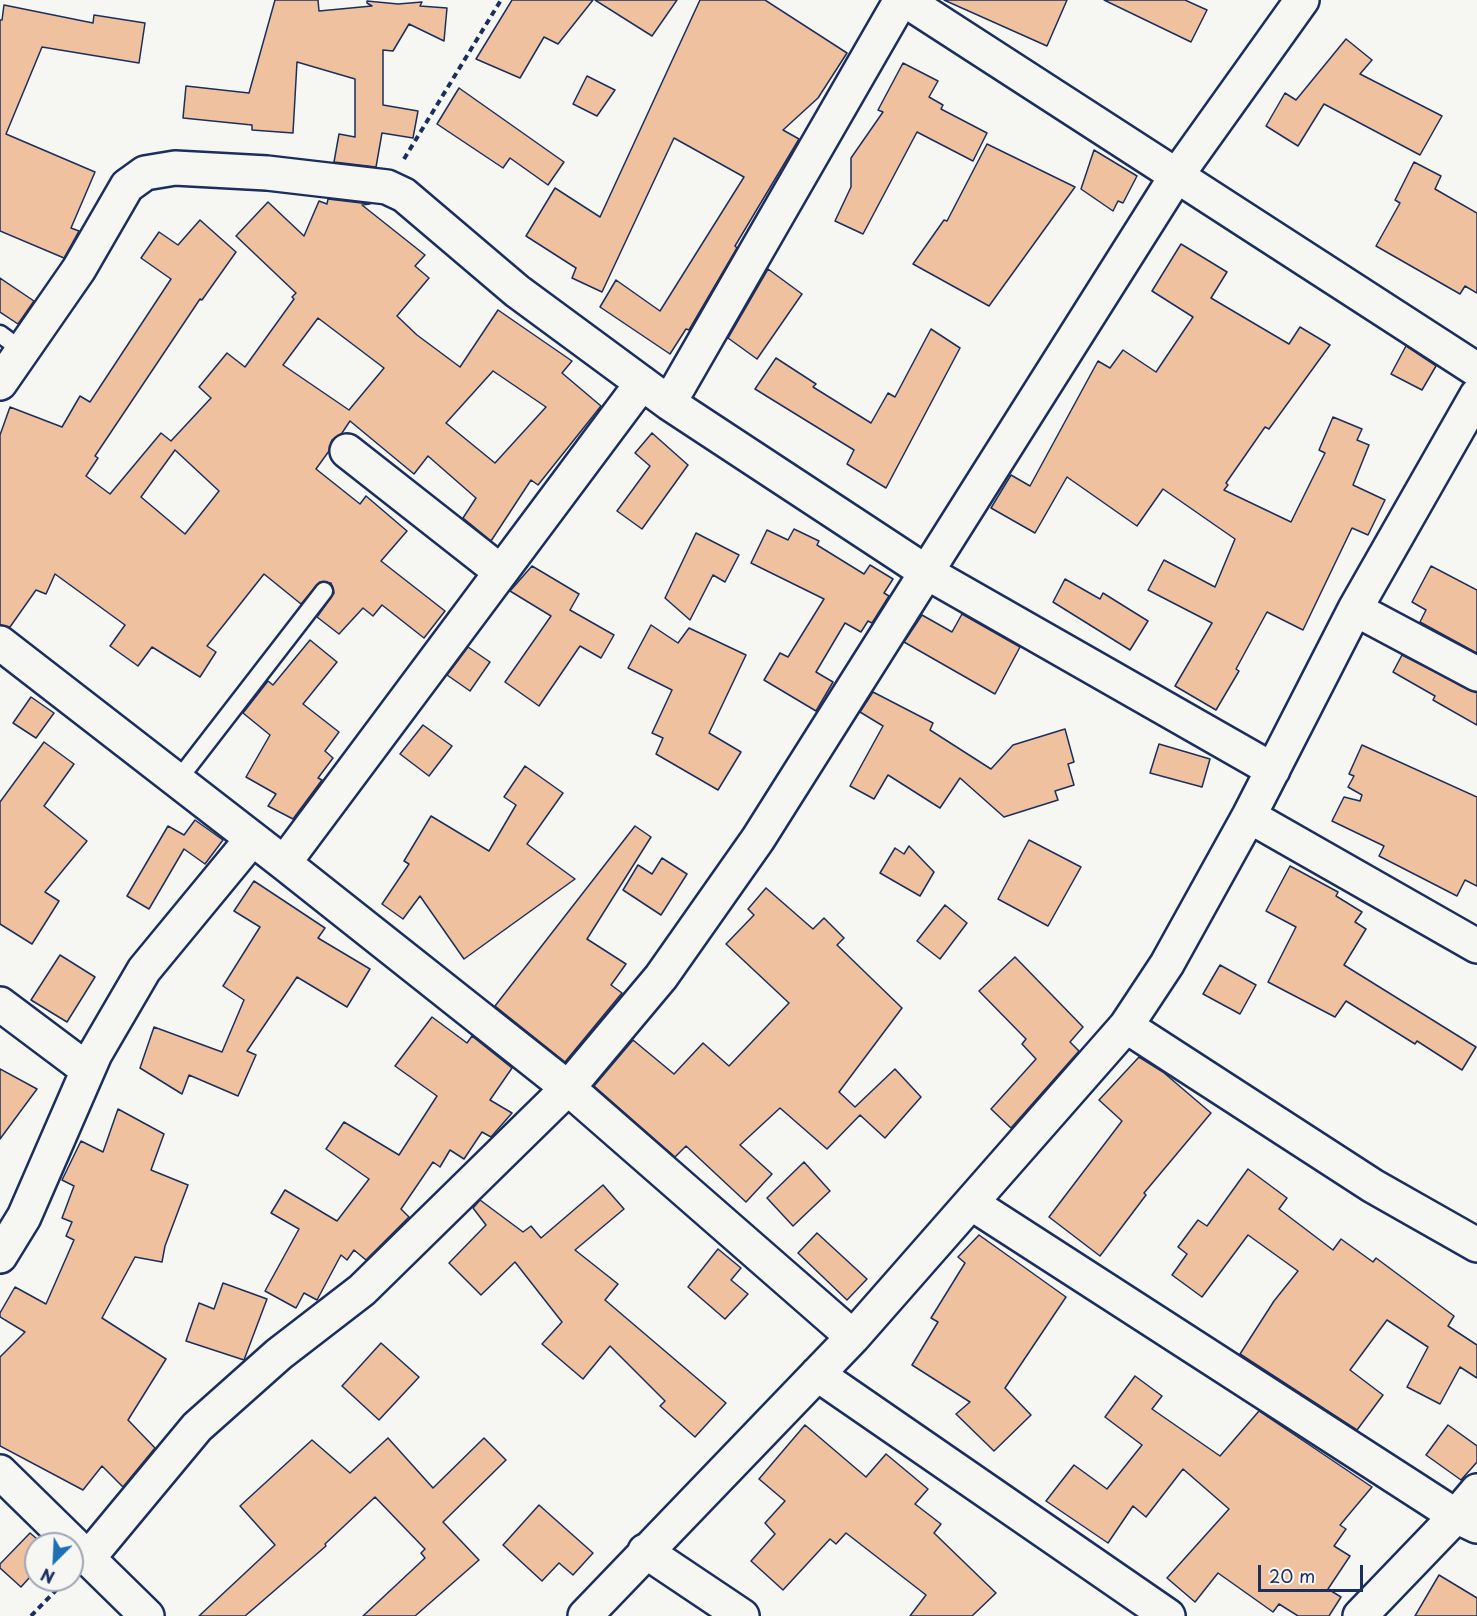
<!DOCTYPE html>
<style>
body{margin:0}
#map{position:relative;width:1477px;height:1616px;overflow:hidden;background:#f6f6f2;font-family:"Playpen Sans",sans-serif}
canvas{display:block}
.north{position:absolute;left:24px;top:1532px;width:60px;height:60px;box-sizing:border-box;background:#f6f6f2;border:2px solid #9ea6b7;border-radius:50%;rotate:204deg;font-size:16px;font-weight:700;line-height:24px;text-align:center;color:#1b2f5e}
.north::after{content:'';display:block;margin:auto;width:21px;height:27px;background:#1f6fb2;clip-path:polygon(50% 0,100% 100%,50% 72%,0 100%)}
.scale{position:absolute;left:1258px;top:1565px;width:105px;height:27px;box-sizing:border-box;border:3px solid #1b2f5e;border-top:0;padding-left:8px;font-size:18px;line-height:21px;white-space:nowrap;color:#1b2f5e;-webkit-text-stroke:4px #f6f6f2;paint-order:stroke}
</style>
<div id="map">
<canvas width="1477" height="1616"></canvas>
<div class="north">N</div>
<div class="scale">20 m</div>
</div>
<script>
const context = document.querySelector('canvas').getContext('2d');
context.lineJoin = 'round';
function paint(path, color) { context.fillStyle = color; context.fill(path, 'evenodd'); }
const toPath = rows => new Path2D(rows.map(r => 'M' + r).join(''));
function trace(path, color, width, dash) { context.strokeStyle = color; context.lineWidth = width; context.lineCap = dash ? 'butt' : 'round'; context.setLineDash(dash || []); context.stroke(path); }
const building = toPath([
 [275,0,318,0,319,11,372,6,367,3,367,1,398,4,422,2,420,6,447,8,444,41,409,24,393,51,383,50,383,105,418,111,413,138,382,133,376,167,334,162,339,134,355,137,355,79,297,62,293,133,252,130,252,125,183,118,186,86,249,93,275,0],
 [512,0,593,0,558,44,544,37,520,78,476,59,512,0],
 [595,0,677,0,652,36,595,0],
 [700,0,765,0,847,53,818,98,783,130,799,139,735,246,737,248,689,330,686,329,670,354,600,307,616,280,660,311,744,177,674,138,602,292,572,278,576,268,526,236,555,188,600,217,700,0],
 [944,0,1067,0,1047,46,944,0],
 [1104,0,1185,0,1207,10,1191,42,1104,0],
 [4,5,93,23,94,15,145,23,139,63,42,47,6,134,95,172,71,228,79,231,64,258,0,231,0,20,2,20,4,5],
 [1346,39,1372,60,1360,74,1442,116,1420,155,1324,104,1298,146,1266,126,1285,93,1296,100,1346,39],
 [903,63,938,81,929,97,943,105,941,109,987,133,973,161,917,132,863,234,835,221,851,187,851,158,883,112,878,110,903,63],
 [587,76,615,90,597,116,573,104,587,76],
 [459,88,564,162,548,185,510,158,503,168,437,124,459,88],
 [987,144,1075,187,989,306,913,264,944,220,947,221,987,144],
 [1094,150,1137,176,1123,203,1118,201,1113,211,1081,189,1094,150],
 [1414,162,1441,176,1435,189,1477,213,1477,293,1465,286,1460,294,1376,246,1400,203,1395,200,1414,162],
 [328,199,370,204,362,205,425,255,415,266,429,278,397,316,417,335,460,367,498,310,572,361,562,373,601,406,538,485,531,480,491,541,463,518,476,498,428,456,414,474,350,421,342,433,332,440,329,451,316,469,360,504,366,496,407,531,381,561,445,611,424,638,382,605,373,616,363,608,339,634,317,617,334,593,331,583,320,582,301,604,264,574,207,646,216,652,200,677,152,647,138,666,110,646,125,625,55,574,46,594,36,590,10,627,0,625,0,435,10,407,62,427,80,396,90,402,171,279,141,258,159,232,178,245,200,220,236,252,202,300,200,299,95,456,98,458,86,476,110,494,161,433,171,441,211,398,199,387,227,353,245,367,294,299,292,297,296,293,236,236,268,202,304,236,319,201,327,204,328,199],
 [318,318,384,368,349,410,283,365,318,318],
 [493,371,546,407,495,463,446,423,493,371],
 [175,450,219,491,185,534,141,497,175,450],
 [1181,244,1227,272,1211,298,1289,344,1300,327,1330,345,1269,429,1265,427,1226,483,1228,485,1224,490,1291,522,1325,453,1319,450,1333,417,1362,429,1357,440,1369,445,1353,485,1385,500,1368,535,1352,528,1303,630,1267,612,1236,669,1239,671,1216,710,1175,686,1212,623,1148,590,1164,560,1215,587,1235,539,1163,489,1137,526,1067,477,1035,533,991,508,1011,475,1030,486,1098,361,1110,368,1123,350,1156,372,1193,317,1152,291,1181,244],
 [768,269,802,294,757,359,728,338,768,269],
 [0,278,34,301,18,324,0,312,0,278],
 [931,329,960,348,886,488,847,464,854,450,755,389,776,358,816,384,813,387,871,423,888,393,895,397,931,329],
 [1406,346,1436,366,1422,390,1391,374,1406,346],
 [652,433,688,465,642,529,617,511,650,466,635,453,652,433],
 [794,529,819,541,817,545,864,574,870,565,893,579,884,593,889,596,872,623,868,621,861,632,845,623,816,672,833,682,816,711,764,680,780,653,788,657,824,599,751,563,767,530,788,540,794,529],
 [696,533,739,555,725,582,713,575,690,620,665,598,696,533],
 [532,566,579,594,570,610,614,635,601,658,580,646,539,706,505,682,551,616,510,591,532,566],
 [1431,566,1477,590,1477,653,1420,622,1426,610,1412,602,1431,566],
 [1065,579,1100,599,1103,593,1148,621,1130,650,1053,602,1065,579],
 [962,614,1020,647,995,694,904,642,922,615,952,632,962,614],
 [651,625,678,643,689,628,746,655,709,733,741,752,718,790,656,754,663,738,652,733,672,690,628,668,651,625],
 [310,640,337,662,303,704,339,732,325,751,333,758,318,778,322,780,293,819,268,806,276,794,246,777,270,735,243,713,268,681,273,685,310,640],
 [468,647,490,662,470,691,447,675,468,647],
 [1402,655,1477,693,1477,725,1433,700,1435,696,1393,672,1402,655],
 [873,692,933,723,930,730,991,769,1013,745,1065,729,1074,762,1068,764,1074,785,1055,791,1058,800,1004,817,960,778,940,808,888,775,874,799,850,786,883,726,860,712,873,692],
 [31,697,54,713,36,738,13,723,31,697],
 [423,725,452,746,429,776,400,754,423,725],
 [44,742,74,764,44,806,87,841,45,892,59,901,32,944,0,924,0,802,44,742],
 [1159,744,1210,759,1202,787,1150,773,1159,744],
 [1362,745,1477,797,1477,886,1465,880,1457,896,1379,856,1384,846,1332,821,1344,797,1360,801,1362,795,1348,787,1354,776,1349,774,1362,745],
 [525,766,563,793,527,844,575,879,464,959,420,896,403,919,382,904,409,864,404,861,431,816,489,851,516,805,504,797,525,766],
 [195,820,223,840,205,864,184,849,149,909,127,896,168,826,184,835,195,820],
 [635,826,651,837,587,939,626,964,611,985,622,993,565,1062,495,1006,635,826],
 [1029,840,1081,867,1048,926,998,899,1029,840],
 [909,846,934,872,920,896,880,873,895,848,904,854,909,846],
 [662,858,687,874,661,915,623,890,638,865,652,874,662,858],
 [1290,866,1338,892,1336,896,1362,912,1355,922,1366,929,1344,965,1476,1047,1462,1070,1417,1041,1415,1044,1346,1001,1335,1017,1268,982,1296,927,1266,911,1290,866],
 [254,881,325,928,318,938,370,969,347,1007,297,977,247,1051,256,1055,238,1096,189,1075,182,1094,140,1068,154,1027,222,1052,244,1000,223,986,260,927,234,911,254,881],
 [766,888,813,929,824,918,844,938,837,945,902,1008,839,1092,855,1107,895,1069,921,1097,885,1138,860,1115,827,1149,780,1108,740,1145,772,1174,746,1202,686,1146,675,1157,594,1086,633,1040,674,1074,703,1043,729,1066,789,1003,726,944,754,915,748,909,766,888],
 [945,905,967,923,940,959,917,941,945,905],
 [60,955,95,977,67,1022,31,1000,60,955],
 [1015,957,1083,1027,1070,1042,1079,1051,1011,1128,991,1109,1036,1059,1022,1044,1026,1039,979,991,1015,957],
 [1220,965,1256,985,1240,1014,1203,994,1220,965],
 [432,1017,467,1043,472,1036,512,1068,490,1100,512,1113,491,1137,482,1132,464,1159,450,1150,440,1167,433,1162,401,1209,409,1217,366,1260,354,1250,347,1260,341,1255,317,1300,304,1293,296,1308,265,1291,299,1229,271,1213,285,1190,337,1221,369,1179,326,1149,344,1122,399,1155,437,1096,395,1066,432,1017],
 [1139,1057,1163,1072,1211,1113,1144,1193,1146,1195,1100,1256,1049,1217,1122,1121,1099,1100,1139,1057],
 [0,1069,37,1089,0,1139,0,1069],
 [118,1109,164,1134,151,1170,188,1185,165,1246,162,1262,135,1257,102,1318,166,1359,128,1420,155,1448,123,1487,102,1466,83,1490,0,1446,0,1357,25,1332,0,1317,0,1313,15,1287,46,1304,74,1240,66,1236,72,1222,62,1218,74,1186,62,1180,81,1141,103,1152,118,1109],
 [804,1162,830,1191,793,1226,767,1198,804,1162],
 [1248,1169,1287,1198,1279,1209,1333,1250,1341,1239,1373,1262,1376,1258,1454,1316,1448,1326,1477,1345,1477,1378,1460,1367,1440,1404,1407,1387,1428,1347,1387,1320,1350,1370,1383,1395,1357,1430,1240,1354,1274,1301,1298,1271,1248,1235,1202,1297,1172,1275,1187,1254,1178,1247,1198,1220,1207,1226,1248,1169],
 [603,1185,624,1209,575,1250,618,1284,605,1300,726,1403,695,1437,660,1406,665,1401,610,1346,583,1379,542,1344,562,1322,515,1262,481,1295,449,1263,486,1225,473,1208,480,1200,523,1232,531,1226,541,1238,603,1185],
 [817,1233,867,1279,847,1300,798,1253,817,1233],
 [979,1235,1066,1297,1005,1388,1031,1415,994,1451,956,1414,970,1402,912,1365,938,1322,931,1318,965,1263,958,1257,979,1235],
 [718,1249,741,1268,731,1280,748,1294,725,1319,688,1287,718,1249],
 [223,1283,267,1299,244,1360,186,1341,199,1303,214,1309,223,1283],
 [381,1343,419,1377,379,1420,342,1386,381,1343],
 [1135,1376,1162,1396,1152,1409,1220,1456,1259,1411,1372,1487,1340,1525,1346,1529,1334,1546,1350,1556,1328,1589,1341,1597,1329,1616,1298,1616,1279,1604,1273,1612,1218,1573,1195,1602,1167,1578,1229,1509,1183,1469,1146,1517,1133,1506,1108,1543,1046,1501,1074,1465,1107,1489,1142,1445,1105,1417,1135,1376],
 [805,1425,866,1477,886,1454,928,1489,915,1504,941,1524,934,1533,996,1593,972,1616,910,1616,926,1595,846,1533,836,1544,830,1539,783,1590,751,1561,775,1534,765,1523,785,1501,759,1479,805,1425],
 [1448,1425,1477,1446,1477,1462,1461,1480,1426,1455,1448,1425],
 [388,1438,433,1488,484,1438,506,1460,443,1522,479,1560,415,1616,363,1616,425,1558,421,1553,425,1549,375,1497,325,1544,326,1546,245,1616,199,1616,275,1545,240,1506,312,1440,350,1473,388,1438],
 [539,1505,593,1553,573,1575,559,1563,542,1581,503,1545,539,1505],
 [30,1533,43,1544,36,1544,36,1580,44,1580,39,1585,30,1577,21,1587,0,1568,0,1564,30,1533],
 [1439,1575,1477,1598,1477,1616,1415,1616,1439,1575]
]);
paint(building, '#f0c19f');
trace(building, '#1b2f5e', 1.5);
const service = toPath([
 [0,334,23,351],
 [178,780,324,591]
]);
const minor = toPath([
 [905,0,1477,370],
 [0,383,79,269,127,186,145,173,175,168,267,173,387,187,404,195,517,291,669,403,926,572,1273,770],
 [669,403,901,0],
 [347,451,501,572],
 [1355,609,1477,674],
 [0,643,284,863,568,1088,853,1337],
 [1249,816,1477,946],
 [284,863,642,383],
 [0,1004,88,1070],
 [1126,1026,1373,1186,1477,1245],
 [971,1203,1456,1516,1477,1526],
 [0,1256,24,1217,95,1054,144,970,252,839],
 [817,1374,1168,1616],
 [0,1472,147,1616],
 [645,1551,742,1616],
 [89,1557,197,1427,279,1354,362,1290,568,1088,661,977,758,839,1177,175,1302,0],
 [585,1616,853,1337,1126,1026,1167,964,1249,816,1355,609,1477,395],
 [1360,1616,1456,1516,1477,1491]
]);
trace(service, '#1b2f5e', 21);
trace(minor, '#1b2f5e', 38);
trace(toPath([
 [404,159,501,0],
 [31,1616,64,1582]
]), '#1b2f5e', 4, [6, 4.5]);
trace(service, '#f6f6f2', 16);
trace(minor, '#f6f6f2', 33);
</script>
